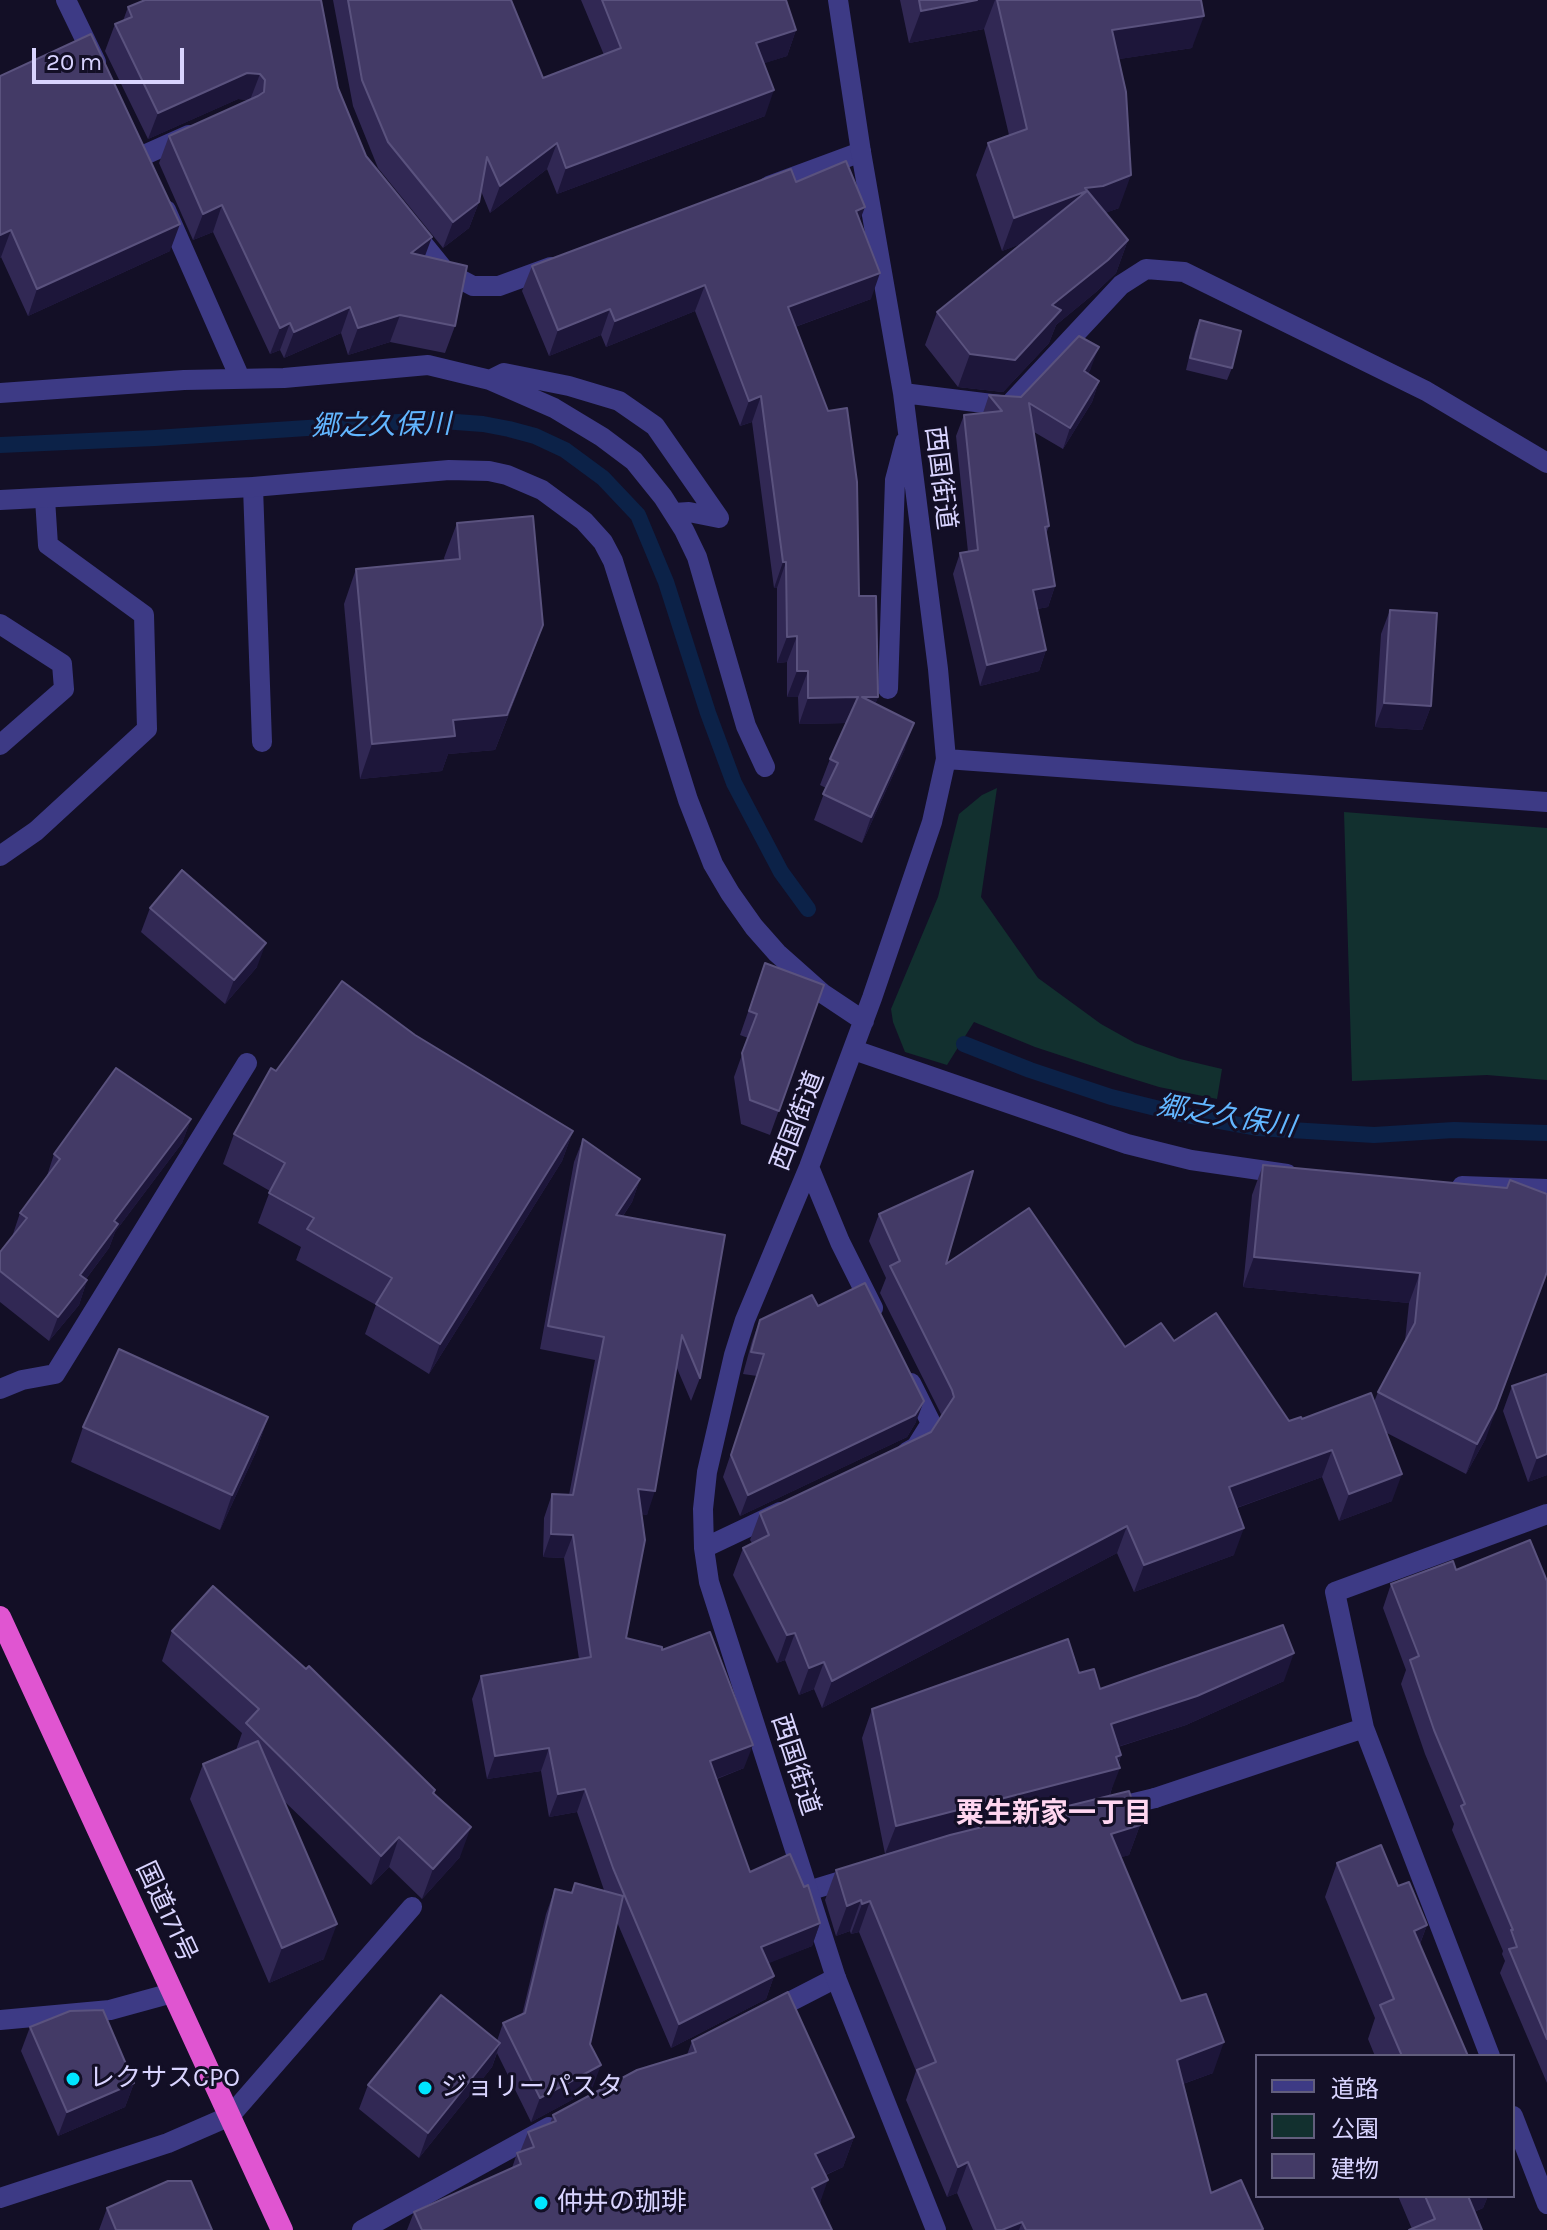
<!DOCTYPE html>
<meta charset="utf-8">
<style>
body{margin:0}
#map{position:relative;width:1547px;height:2230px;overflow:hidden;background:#130f26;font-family:Karla,"Noto Sans JP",sans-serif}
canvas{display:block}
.legend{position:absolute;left:1255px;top:2054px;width:260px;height:144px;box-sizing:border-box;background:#130f26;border:2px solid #625e7d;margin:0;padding:10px 14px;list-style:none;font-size:24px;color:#d9d4ff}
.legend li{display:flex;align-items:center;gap:16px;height:40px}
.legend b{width:40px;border:2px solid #625e7d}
.scale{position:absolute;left:32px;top:48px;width:152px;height:36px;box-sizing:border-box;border:4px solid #d9d4ff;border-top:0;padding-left:10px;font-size:24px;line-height:28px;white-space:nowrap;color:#d9d4ff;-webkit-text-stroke:6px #130f26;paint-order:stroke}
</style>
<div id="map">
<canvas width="1547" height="2230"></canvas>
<ul class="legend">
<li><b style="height:10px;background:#3d3a85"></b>道路</li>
<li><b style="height:22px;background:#12302f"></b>公園</li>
<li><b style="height:22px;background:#433a66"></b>建物</li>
</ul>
<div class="scale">20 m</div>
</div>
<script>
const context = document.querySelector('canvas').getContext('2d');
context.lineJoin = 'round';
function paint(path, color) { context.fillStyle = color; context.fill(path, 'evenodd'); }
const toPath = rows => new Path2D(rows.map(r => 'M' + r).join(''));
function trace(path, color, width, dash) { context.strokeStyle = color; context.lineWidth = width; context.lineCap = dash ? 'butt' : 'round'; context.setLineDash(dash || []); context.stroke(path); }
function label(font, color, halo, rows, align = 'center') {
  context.font = font + ' Karla,"Noto Sans JP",sans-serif'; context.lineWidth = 6; context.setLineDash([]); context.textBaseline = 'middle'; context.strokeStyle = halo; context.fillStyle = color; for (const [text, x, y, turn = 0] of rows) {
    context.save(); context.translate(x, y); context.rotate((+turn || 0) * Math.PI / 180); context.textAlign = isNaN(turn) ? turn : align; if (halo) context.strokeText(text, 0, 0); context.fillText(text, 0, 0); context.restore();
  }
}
paint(toPath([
 [997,788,981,897,1038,978,1101,1024,1135,1043,1180,1059,1222,1069,1217,1099,1159,1087,1114,1073,1035,1047,974,1022,947,1065,905,1052,893,1022,891,1009,938,897,959,814,982,795],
 [1344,812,1547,828,1547,1080,1487,1075,1352,1081]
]), '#12302f');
trace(toPath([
 [0,445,155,438,429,420,483,424,509,429,535,436,565,450,603,478,638,515,666,582,708,713,734,783,781,872,808,909],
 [964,1044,1030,1070,1111,1097,1180,1114,1257,1128,1374,1135,1454,1130,1547,1133]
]), '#0c2248', 16);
trace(toPath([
 [769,186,861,152],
 [411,229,445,271,473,286,499,286,551,267],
 [253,487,262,742],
 [0,624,62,664,64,689,0,745],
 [0,856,36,831,147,729,144,615,48,545,45,499],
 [1109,1809,1155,1798],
 [808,1891,854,1877],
 [768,2013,836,1978],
 [230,2116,412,1907]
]), '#3d3a85', 20);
trace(toPath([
 [66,0,96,62],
 [838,0,861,152,903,393,938,669,946,759,932,822,872,998,809,1167,745,1320,734,1355,707,1472,703,1509,704,1548,709,1582,836,1978,936,2230],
 [142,156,189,135],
 [166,210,240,378],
 [490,380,504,373,569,386,619,401,655,426,719,518],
 [0,393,184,380,284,378,428,365,490,380,554,408,602,437,634,461,663,497,684,530,697,557,746,726,765,767],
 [903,393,1008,406,1121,285,1146,269,1184,272,1426,391,1547,463],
 [0,500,253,487,449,470,489,471,507,475,542,490,584,521,603,542,613,561,688,800,713,864,730,893,754,927,777,953,822,993,864,1021],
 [674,513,689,512,719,518],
 [888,689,895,480,905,442],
 [946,759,1547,802],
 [854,1050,1127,1144,1191,1160,1287,1174],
 [809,1167,840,1242,873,1308],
 [1462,1186,1547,1189],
 [0,1389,22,1380,55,1374,247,1063],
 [907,1452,916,1447,931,1423,911,1383],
 [704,1548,780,1512],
 [1155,1798,1364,1728],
 [0,2020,110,2010,172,1993],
 [1490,2056,1364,1728,1335,1592,1547,1514],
 [1513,2116,1547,2204],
 [362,2230,549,2127]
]), '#3d3a85', 20);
trace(toPath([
 [0,2198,168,2143,230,2116]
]), '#3d3a85', 20);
trace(toPath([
 [0,1617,282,2230]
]), '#e055d1', 22);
paint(toPath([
 [333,0,511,0,543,78,604,55,581,0,786,0,796,30,787,56,764,63,765,116,557,194,547,169,490,213,481,191,479,202,469,228,443,248,378,168,353,106],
 [900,0,1201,0,1192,48,1119,59,1119,208,1105,213,1128,240,1116,273,1096,292,1056,325,1049,343,1003,392,958,387,925,345,937,312,1023,243,1002,251,976,175,988,143,1009,135,984,29,909,43],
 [128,7,338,88,366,156,425,256,455,326,445,353,390,342,348,355,341,333,284,358,280,350,270,354,213,232,193,240,159,163,169,136,250,100,238,99,148,139,105,51,115,24,123,21],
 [0,76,170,251,28,316,1,257,0,258],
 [796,182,860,221,871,299,795,327,859,596,878,697,875,704,905,749,862,843,814,820,826,788,820,785,830,759,846,723,799,724,798,697,787,697,787,662,777,663,777,588,774,588,752,422,740,426,695,311,606,347,601,335,549,356,522,291,532,266],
 [1200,320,1232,368,1227,380,1186,370,1195,332],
 [1091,368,1088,374,1099,381,1092,402,1063,449,1034,432,1049,526,1046,534,1055,586,1048,607,1037,609,1046,650,1039,671,980,686,953,574,960,553,968,552,956,436,964,415,983,413,989,395,1021,397],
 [457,523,543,625,530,660,495,750,448,754,442,771,360,779,344,604,356,569,445,561,444,558],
 [1390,610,1431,706,1422,730,1375,727,1381,634],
 [150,908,257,967,225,1004,141,932],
 [765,963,824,985,770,1135,741,1124,734,1077,748,1038,740,1035],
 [415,1035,573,1131,562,1161,429,1374,365,1334,376,1305,296,1260,301,1247,258,1223,270,1191,223,1164,234,1134,276,1071],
 [191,1119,182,1143,115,1232,109,1248,86,1279,87,1280,79,1305,49,1341,0,1302,0,1252,12,1237,20,1213,46,1179,54,1154],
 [583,1139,640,1179,632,1202,623,1216,725,1235,700,1378,691,1401,676,1366,647,1515,642,1514,626,1638,662,1650,744,1768,717,1779,750,1872,804,1887,820,1923,812,1946,768,1963,774,1976,766,1999,671,2048,617,1922,590,2044,592,2089,531,2122,497,2053,492,2067,419,2158,359,2109,368,2085,497,2041,503,2023,522,2015,546,1914,555,1889,571,1893,575,1883,604,1890,577,1812,549,1817,541,1771,487,1779,472,1699,481,1676,579,1659,564,1558,543,1557,544,1518,552,1494,569,1495,595,1360,540,1349,574,1162],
 [1263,1165,1507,1188,1486,1438,1466,1474,1385,1432,1392,1501,1339,1521,1322,1477,1237,1508,1234,1555,1134,1592,1117,1553,822,1708,814,1689,799,1695,785,1660,777,1663,733,1575,743,1548,752,1543,750,1540,760,1513,931,1432,942,1416,880,1293,886,1278,869,1241,879,1214,946,1264,1125,1347,1174,1341,1289,1421,1374,1402,1378,1392,1405,1341,1409,1303,1243,1287,1252,1195],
 [818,1306,916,1422,907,1437,740,1516,723,1477,757,1376,743,1374,752,1341,760,1320],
 [1512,1386,1547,1475,1528,1482,1503,1411],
 [268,1417,256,1452,220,1530,71,1462,83,1427],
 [1456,1570,1547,1581,1547,2083,1500,1973,1505,1961,1502,1954,1503,1951,1452,1830,1454,1824,1425,1754,1401,1684,1406,1670,1383,1608,1391,1584],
 [172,1631,435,1790,434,1794,460,1857,422,1899,389,1867,371,1885,284,1801,324,1959,269,1983,190,1799,203,1764,236,1750,242,1733,162,1661],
 [1079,1673,1100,1689,1284,1681,1186,1725,1118,1747,1121,1755,1110,1795,1140,1825,1129,1855,1121,1857,1181,2001,1213,2073,1183,2084,1211,2193,1263,2230,973,2230,957,2193,947,2197,906,2100,916,2071,859,1932,851,1934,850,1931,836,1936,825,1900,836,1870,885,1854,862,1738,872,1709],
 [1337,1863,1427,1925,1420,1944,1468,2056,1375,2056,1368,2039,1375,2018,1325,1897],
 [30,2027,134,2083,125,2107,58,2136,21,2051],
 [692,2041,854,2137,843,2167,826,2175,820,2204,832,2230,407,2230,414,2212,512,2168,517,2153,520,2152,528,2132,550,2124,553,2115,687,2055],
 [1398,2196,1488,2196,1483,2208,1474,2212,1412,2229],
 [107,2208,212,2230,99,2230]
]), '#312854');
paint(toPath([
 [977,0,995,0,984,29,909,43,921,11],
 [1204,16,1192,48,1100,62,1112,30],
 [796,30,787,56,747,69,756,43],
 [247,73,260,74,250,100,238,99,148,139,158,113],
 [774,90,765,116,557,194,566,168],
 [557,143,547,169,490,213,500,186],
 [1131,175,1119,208,1002,251,1014,218,1085,188],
 [479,202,469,228,443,248,453,222],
 [222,205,213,232,193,240,203,214],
 [865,207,855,233,856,211],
 [180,224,170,251,28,316,37,289],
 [11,230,1,257,0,258,0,235],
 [432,237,422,264,411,253],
 [1128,240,1116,273,1096,292,1056,325,1049,343,1003,392,958,387,970,354,1052,305],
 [880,273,871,299,778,333,788,307],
 [705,285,695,311,606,347,615,321],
 [350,307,341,333,284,358,294,332],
 [610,309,601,335,549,356,558,330],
 [400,315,390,342,348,355,358,328],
 [290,323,280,350,270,354,280,328],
 [1099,347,1091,368,1077,392,1084,371],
 [1099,381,1092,402,1063,449,1070,428],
 [761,396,752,422,740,426,749,401],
 [783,562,786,562,777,588,774,588],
 [1055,586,1048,607,1025,611,1033,590],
 [543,625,495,750,448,754,442,771,360,779,372,744,453,720],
 [797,636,787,662,777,663,787,637],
 [1046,650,1039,671,980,686,987,665],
 [797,671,808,671,798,697,787,697],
 [858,697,849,723,799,724,808,698],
 [862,697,878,697,868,723],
 [1384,703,1431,706,1422,730,1375,727],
 [914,723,905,749,862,843,871,817],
 [266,943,257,967,225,1004,234,980],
 [191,1119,182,1143,115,1232,109,1248,71,1299,80,1275,114,1221],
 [573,1131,562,1161,429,1374,440,1344],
 [640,1179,632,1202,608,1238,616,1215],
 [1254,1257,1420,1273,1409,1303,1243,1287],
 [1547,1272,1486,1438,1466,1474,1477,1444],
 [87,1280,79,1305,49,1341,58,1317],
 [924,1401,916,1422,907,1437,740,1516,748,1495],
 [268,1417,256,1452,220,1530,232,1495],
 [1332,1450,1322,1477,1219,1514,1229,1487],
 [1547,1454,1547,1475,1528,1482,1537,1458],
 [1402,1474,1392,1501,1339,1521,1349,1494],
 [638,1489,655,1491,647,1515,629,1512],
 [1127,1526,1117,1553,822,1708,832,1681],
 [1244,1528,1234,1555,1134,1592,1144,1565],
 [551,1534,573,1535,564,1558,543,1557],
 [795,1633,785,1660,777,1663,787,1635],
 [1294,1653,1284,1681,1186,1725,1101,1752,1111,1724],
 [824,1662,814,1689,799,1695,809,1668],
 [753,1745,744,1768,702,1784,710,1761],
 [549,1748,541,1771,487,1779,495,1756],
 [1121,1755,1116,1769,1120,1768,1109,1796,885,1854,896,1826],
 [585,1789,577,1812,549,1817,558,1794],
 [1140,1825,1129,1855,1100,1864,1111,1834],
 [471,1827,460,1857,422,1899,433,1869],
 [399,1837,389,1867,371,1885,381,1856],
 [861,1900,850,1931,836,1936,847,1906],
 [870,1901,859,1932,851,1934,862,1904],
 [820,1923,812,1946,752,1970,761,1947],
 [337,1924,324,1959,269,1983,282,1948],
 [1427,1925,1414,1959,1414,1931],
 [774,1976,766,1999,671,2048,679,2024],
 [1224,2042,1213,2073,1166,2090,1177,2060],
 [500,2043,492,2067,419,2158,428,2133],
 [601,2065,592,2089,531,2122,540,2098],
 [134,2083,125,2107,58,2136,67,2112],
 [854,2137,843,2167,804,2184,815,2154],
 [968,2162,957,2193,947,2197,958,2167],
 [828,2180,817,2211,812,2188],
 [1461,2196,1488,2196,1483,2208,1452,2221],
 [1022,2222,1019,2230,1002,2230]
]), '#1d163a');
const building = toPath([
 [145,0,321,0,338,88,366,156,432,237,411,253,467,266,455,326,400,315,358,328,350,307,294,332,290,323,280,328,222,205,203,214,169,136,258,96,264,92,265,80,260,74,247,73,158,113,115,24,132,17,128,7,145,0],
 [348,0,511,0,543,78,621,48,602,0,786,0,796,30,756,43,774,90,566,168,557,143,500,186,487,157,479,202,453,222,388,142,362,80,348,0],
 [919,0,977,0,921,11,919,0],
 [997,0,1201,0,1204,16,1112,30,1126,92,1131,175,1103,186,1085,188,1128,240,1108,260,1052,305,1061,310,1015,360,970,354,937,312,1087,191,1014,218,988,143,1027,129,997,0],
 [91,34,180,224,37,289,11,230,0,235,0,76,91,34],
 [846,161,865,207,856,211,880,273,788,307,828,411,847,408,857,482,859,596,876,596,878,697,862,697,914,723,871,817,823,794,838,763,830,759,858,697,808,698,808,671,797,671,797,636,787,637,786,562,783,562,761,396,749,401,705,285,615,321,610,309,558,330,532,266,791,169,796,182,846,161],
 [1200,320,1241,331,1232,368,1190,358,1200,320],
 [1079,336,1099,347,1084,371,1099,381,1070,428,1029,403,1049,526,1045,527,1055,586,1033,590,1046,650,987,665,960,553,978,550,964,415,1002,411,989,395,1021,397,1079,336],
 [533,516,543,625,507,715,453,720,455,736,372,744,356,569,460,559,457,523,533,516],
 [1390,610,1437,613,1431,706,1384,703,1390,610],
 [182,870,266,943,234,980,150,908,182,870],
 [765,963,824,985,779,1111,750,1100,742,1053,757,1014,749,1011,765,963],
 [342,981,415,1035,573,1131,440,1344,376,1304,392,1278,307,1229,314,1218,269,1193,285,1163,234,1134,271,1068,276,1071,342,981],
 [116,1068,191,1119,114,1221,118,1224,80,1275,87,1280,58,1317,0,1271,0,1252,27,1218,20,1213,60,1159,54,1154,116,1068],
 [583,1139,640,1179,616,1215,725,1235,700,1378,682,1335,655,1491,638,1489,645,1540,626,1638,662,1647,662,1650,710,1632,753,1745,710,1761,750,1872,790,1854,804,1887,808,1885,820,1923,761,1947,774,1976,679,2024,613,1868,585,1789,558,1794,549,1748,495,1756,481,1676,591,1657,573,1535,551,1534,552,1494,573,1495,604,1337,548,1326,583,1139],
 [1263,1165,1507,1188,1510,1180,1547,1194,1547,1272,1496,1408,1477,1444,1378,1392,1415,1323,1420,1273,1254,1257,1263,1165],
 [973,1171,946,1264,1029,1208,1125,1347,1161,1323,1174,1341,1216,1313,1289,1421,1301,1417,1302,1419,1371,1393,1402,1474,1349,1494,1332,1450,1229,1487,1244,1528,1144,1565,1127,1526,832,1681,824,1662,809,1668,795,1633,787,1635,743,1548,769,1535,760,1513,931,1432,954,1397,952,1390,890,1266,900,1261,879,1214,973,1171],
 [865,1283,924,1401,915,1415,748,1495,731,1455,764,1354,751,1352,760,1320,812,1295,818,1306,865,1283],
 [119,1349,268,1417,232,1495,83,1427,119,1349],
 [1547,1374,1547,1454,1537,1458,1512,1386,1547,1374],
 [1530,1540,1547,1581,1547,2039,1509,1949,1517,1947,1511,1930,1513,1930,1461,1806,1465,1804,1434,1730,1410,1660,1419,1656,1391,1584,1453,1561,1456,1570,1530,1540],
 [213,1586,306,1669,309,1666,435,1790,433,1793,471,1827,433,1869,399,1837,381,1856,246,1723,259,1709,172,1631,213,1586],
 [1283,1625,1294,1653,1197,1696,1111,1724,1121,1755,1116,1757,1120,1768,896,1826,872,1709,1068,1639,1079,1673,1094,1669,1100,1689,1283,1625],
 [258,1741,337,1924,282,1948,203,1764,258,1741],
 [1129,1791,1140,1825,1111,1834,1181,2001,1206,1994,1224,2042,1177,2060,1211,2193,1241,2180,1263,2229,1261,2230,1026,2230,1022,2222,1002,2230,996,2230,968,2162,958,2167,917,2070,936,2062,870,1901,862,1904,861,1900,847,1906,836,1870,950,1835,1129,1791],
 [1381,1845,1398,1886,1409,1882,1427,1925,1414,1931,1468,2056,1402,2056,1380,2005,1394,1999,1337,1863,1381,1845],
 [575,1883,623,1896,590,2044,601,2065,540,2098,503,2023,525,2013,555,1889,572,1893,575,1883],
 [788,1992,854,2137,815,2154,828,2180,812,2188,832,2230,422,2230,414,2212,521,2164,517,2153,534,2147,528,2132,556,2121,553,2115,637,2070,696,2052,692,2041,788,1992],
 [441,1995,500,2043,428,2133,368,2085,441,1995],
 [103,2010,134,2083,67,2112,30,2027,70,2011,103,2010],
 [168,2181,191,2181,212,2230,116,2230,107,2208,168,2181],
 [1425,2196,1468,2196,1482,2230,1409,2230,1435,2219,1425,2196]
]);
paint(building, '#433a66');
trace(building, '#5a527e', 2);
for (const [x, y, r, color] of [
 [73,2079,8,"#00e5ff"],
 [425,2088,8,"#00e5ff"],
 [541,2203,8,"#00e5ff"]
]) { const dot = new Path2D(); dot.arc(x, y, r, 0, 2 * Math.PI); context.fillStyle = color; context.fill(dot); trace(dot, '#130f26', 3); }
label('26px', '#d9d4ff', '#130f26', [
 ["西国街道",940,478,83],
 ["西国街道",798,1121,-69],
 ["西国街道",795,1765,72],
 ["国道171号",166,1912,65]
]);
label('26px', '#d9d4ff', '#130f26', [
 ["レクサスCPO",89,2079],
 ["ジョリーパスタ",441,2088],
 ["仲井の珈琲",557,2203]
], 'left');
label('italic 28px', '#62b6ff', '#130f26', [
 ["郷之久保川",381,426,-1],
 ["郷之久保川",1226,1117,9]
]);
label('bold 28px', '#ffd6f0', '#130f26', [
 ["粟生新家一丁目",1054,1814]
]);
</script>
